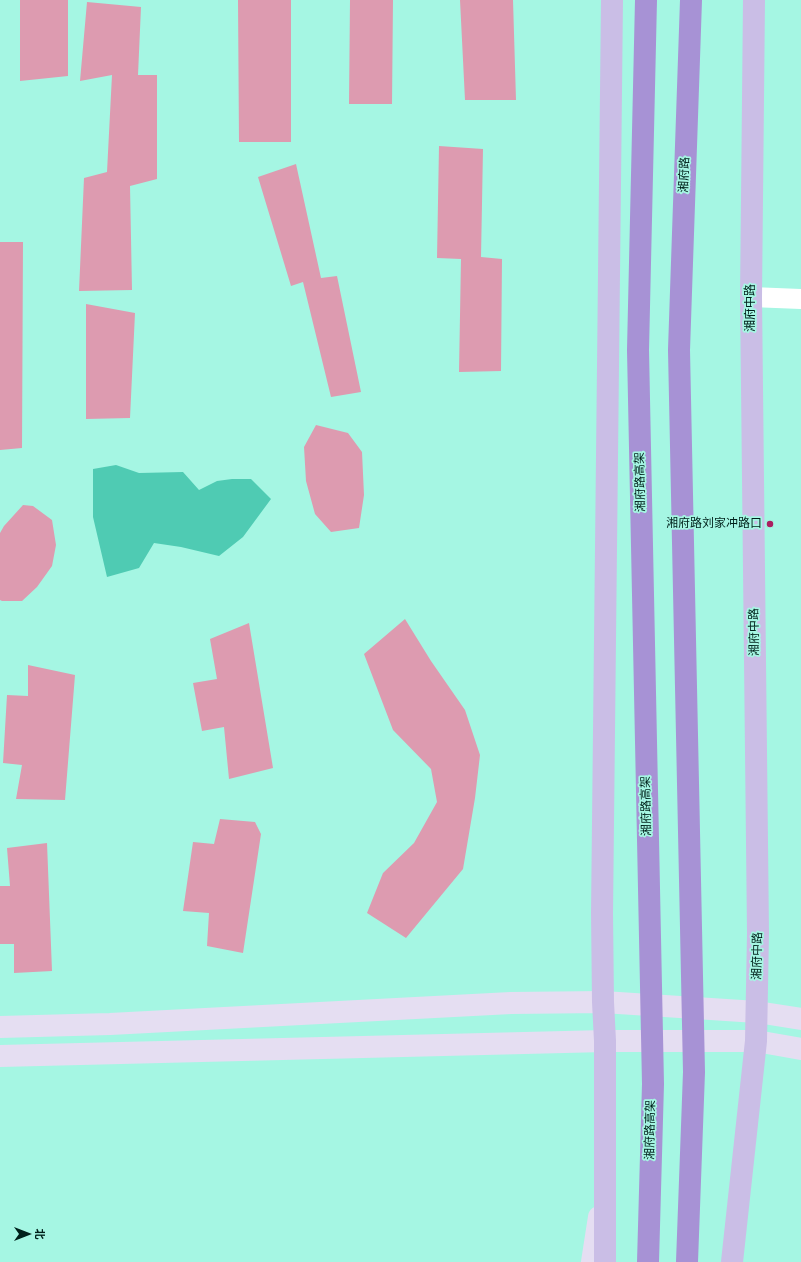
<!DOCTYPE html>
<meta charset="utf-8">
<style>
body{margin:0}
#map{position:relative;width:801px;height:1262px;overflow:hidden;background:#a5f6e3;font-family:"Titillium Web","Noto Sans SC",sans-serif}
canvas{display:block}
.north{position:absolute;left:8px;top:1214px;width:40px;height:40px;-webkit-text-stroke:3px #a5f6e3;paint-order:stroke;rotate:90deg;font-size:11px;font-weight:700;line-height:16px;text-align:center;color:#00211b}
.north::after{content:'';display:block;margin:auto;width:14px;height:18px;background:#00211b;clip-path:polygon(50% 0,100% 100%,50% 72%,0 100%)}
</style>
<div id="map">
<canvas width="801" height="1262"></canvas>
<div class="north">北</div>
</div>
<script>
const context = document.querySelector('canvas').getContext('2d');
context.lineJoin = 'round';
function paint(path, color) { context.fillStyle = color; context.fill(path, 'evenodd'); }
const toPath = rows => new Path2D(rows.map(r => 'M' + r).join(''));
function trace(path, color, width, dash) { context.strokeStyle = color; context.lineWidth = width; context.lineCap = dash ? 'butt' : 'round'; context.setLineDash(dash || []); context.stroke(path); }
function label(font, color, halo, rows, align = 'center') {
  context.font = font + ' "Titillium Web","Noto Sans SC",sans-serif'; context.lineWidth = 3.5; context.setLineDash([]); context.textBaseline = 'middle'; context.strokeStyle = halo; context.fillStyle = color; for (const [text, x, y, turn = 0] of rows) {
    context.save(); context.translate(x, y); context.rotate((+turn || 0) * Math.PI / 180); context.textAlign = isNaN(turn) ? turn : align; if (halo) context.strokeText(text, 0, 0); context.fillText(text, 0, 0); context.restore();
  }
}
paint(toPath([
 [116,465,139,473,183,472,199,490,217,481,232,479,251,479,271,499,243,537,219,556,181,547,154,543,139,568,107,577,93,517,93,469]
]), '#4fcbb3');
paint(toPath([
 [20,0,68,0,68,76,20,81],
 [238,0,291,0,291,142,239,142],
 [350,0,393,0,392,104,349,104],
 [460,0,513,0,516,100,465,100],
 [87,2,141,7,138,75,157,75,157,179,130,186,132,290,79,291,84,178,107,172,112,75,80,81],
 [439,146,483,149,481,257,502,259,501,371,459,372,461,259,437,258],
 [296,164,321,278,337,276,361,392,331,397,303,282,291,286,258,177],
 [0,242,23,242,22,448,0,450],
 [86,304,135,313,130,418,86,419],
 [316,425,348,433,362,452,364,495,359,528,331,532,315,514,306,481,304,447],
 [23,505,33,506,52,520,56,545,52,566,37,587,22,601,2,601,0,600,0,533,4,526],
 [405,619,431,661,465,710,480,755,475,798,463,869,406,938,367,913,383,873,414,843,437,802,431,769,393,730,364,654],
 [249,623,273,768,229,779,224,727,202,731,193,683,217,679,210,639],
 [28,665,75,675,65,800,16,799,22,765,3,763,7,695,28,696],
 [220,819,255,822,261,834,243,953,207,946,209,913,183,911,193,842,214,844],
 [47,843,52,971,14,973,14,944,0,944,0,886,10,886,7,848]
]), '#dd9bb0');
trace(toPath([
 [751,297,801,299]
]), '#fff', 20);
trace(toPath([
 [0,1027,110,1024,511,1003,603,1002,757,1012,801,1019],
 [0,1056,605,1041,756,1041,801,1049],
 [592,1262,599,1217]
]), '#e5def2', 22);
trace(toPath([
 [605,1262,605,1041,603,1002,602,913,612,0],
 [732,1262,756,1041,758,933,751,297,754,0]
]), '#cabee6', 22);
trace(toPath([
 [646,0,638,350,653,1084,648,1262],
 [687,1262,694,1072,679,350,691,0]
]), '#a792d5', 22);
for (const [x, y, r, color] of [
 [770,524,4,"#aa1e60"]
]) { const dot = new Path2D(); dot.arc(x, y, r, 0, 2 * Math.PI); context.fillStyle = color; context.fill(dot); trace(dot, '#a5f6e3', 1.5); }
label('12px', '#00211b', '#a5f6e3', [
 ["湘府路",685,175,-88],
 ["湘府中路",751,308,-90],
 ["湘府路高架",641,482,-91],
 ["湘府中路",755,632,-91],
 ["湘府路高架",647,806,-91],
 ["湘府中路",758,956,-89],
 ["湘府路高架",651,1130,-89]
]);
label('12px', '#00211b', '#a5f6e3', [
 ["湘府路刘家冲路口",762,524]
], 'right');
</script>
